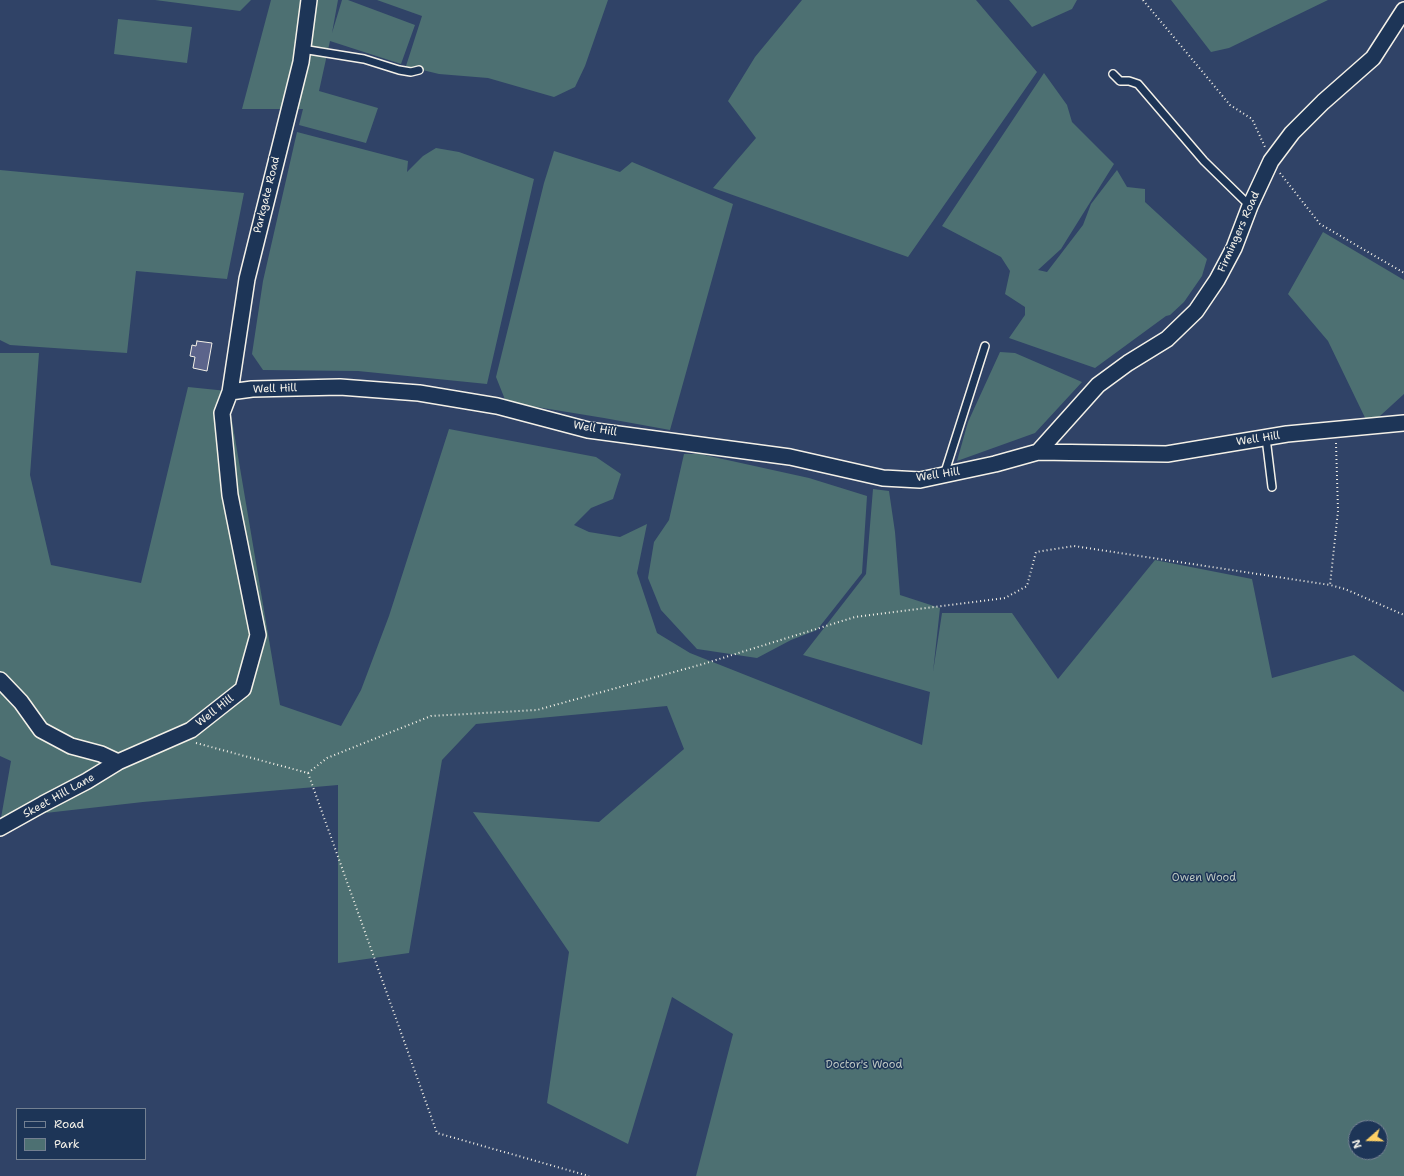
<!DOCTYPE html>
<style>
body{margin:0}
#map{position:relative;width:1404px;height:1176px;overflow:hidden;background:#304367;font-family:"Shantell Sans",sans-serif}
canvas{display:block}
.legend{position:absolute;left:16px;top:1108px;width:130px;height:52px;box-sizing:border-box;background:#1d3557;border:1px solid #738091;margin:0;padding:5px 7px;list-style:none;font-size:12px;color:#f4f1e8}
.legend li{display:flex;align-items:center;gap:8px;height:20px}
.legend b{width:20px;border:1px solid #738091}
.north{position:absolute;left:1348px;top:1120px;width:40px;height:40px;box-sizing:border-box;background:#1d3557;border:1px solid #738091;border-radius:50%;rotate:250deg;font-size:11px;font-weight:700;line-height:16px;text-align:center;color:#f4f1e8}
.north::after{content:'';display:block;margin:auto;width:14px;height:18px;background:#ffd166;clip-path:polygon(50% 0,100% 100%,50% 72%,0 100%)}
</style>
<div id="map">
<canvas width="1404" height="1176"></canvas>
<ul class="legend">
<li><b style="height:5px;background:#1d3557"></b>Road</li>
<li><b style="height:11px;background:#4d7072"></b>Park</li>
</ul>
<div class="north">N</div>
</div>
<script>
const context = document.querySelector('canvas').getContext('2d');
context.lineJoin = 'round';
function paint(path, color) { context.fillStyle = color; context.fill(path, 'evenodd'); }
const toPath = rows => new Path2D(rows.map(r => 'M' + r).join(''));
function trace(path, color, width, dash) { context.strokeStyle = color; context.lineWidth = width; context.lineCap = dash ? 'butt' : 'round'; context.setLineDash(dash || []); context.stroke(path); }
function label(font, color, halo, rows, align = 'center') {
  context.font = font + ' "Shantell Sans",sans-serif'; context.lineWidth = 3; context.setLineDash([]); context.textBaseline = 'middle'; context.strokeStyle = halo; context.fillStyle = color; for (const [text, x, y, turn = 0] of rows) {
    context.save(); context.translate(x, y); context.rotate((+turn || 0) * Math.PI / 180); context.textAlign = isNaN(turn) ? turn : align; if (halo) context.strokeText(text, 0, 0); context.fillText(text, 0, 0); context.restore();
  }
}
paint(toPath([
 [155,0,251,0,240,11],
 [271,0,338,0,332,33,342,0,348,0,415,25,401,64,330,41,319,91,378,108,366,143,299,125,303,109,242,109],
 [377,0,608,0,585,66,575,87,554,97,488,78,439,74,406,66,422,16],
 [802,0,976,0,1037,72,908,257,713,188,756,138,728,101,755,57],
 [1009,0,1077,0,1072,9,1032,27],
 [1171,0,1328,0,1229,48,1211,52],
 [118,19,192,27,187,63,114,54],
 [1044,73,1067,105,1072,122,1114,164,1061,249,1038,270,1047,272,1083,225,1091,204,1117,170,1127,187,1145,189,1145,202,1207,259,1202,276,1184,302,1170,315,1166,316,1095,368,1009,338,1025,315,1025,307,1005,294,1010,271,1001,257,942,226],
 [297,132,408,161,407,172,423,156,436,148,459,152,534,179,487,384,358,371,263,370,252,354,263,281],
 [554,151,620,172,632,162,733,204,670,430,604,418,506,402,496,377,544,183],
 [0,170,244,193,227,279,136,271,127,353,10,345,0,340],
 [1323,232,1404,280,1404,394,1369,426,1328,341,1288,294],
 [1000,352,1015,353,1082,382,1035,433,957,461,968,422],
 [0,353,39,353,30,475,51,565,141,583,188,387,227,391,280,705,341,726,361,690,389,616,449,429,596,457,621,474,613,499,591,508,574,525,589,532,620,537,647,524,637,573,657,633,690,653,922,745,930,692,803,655,866,574,873,489,889,491,895,532,900,595,940,608,933,672,942,613,1012,613,1058,679,1155,560,1252,579,1272,678,1354,655,1404,692,1404,1176,696,1176,733,1034,672,997,628,1144,547,1103,569,952,473,812,599,822,684,749,667,706,476,724,442,760,409,953,338,963,338,785,143,802,1,818,11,761,0,756],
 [1356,1128,1380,1128,1380,1152,1356,1152],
 [684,454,700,454,809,478,867,496,862,573,817,630,791,640,757,658,697,649,661,610,648,578,654,542,669,520]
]), '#4d7072');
const building = toPath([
 [197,341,212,343,207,371,193,368,195,357,190,356,192,345,196,346,197,341]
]);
paint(building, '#5c648b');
trace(building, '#f4f1e8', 1);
const lane = toPath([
 [302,49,364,59,399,70,411,72,419,70],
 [1113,74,1120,81,1129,81,1138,84,1204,161,1250,206],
 [1266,438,1272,487],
 [944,475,985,346]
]);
const street = toPath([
 [230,392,247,279,301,62,309,0],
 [1038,452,1098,385,1128,363,1167,339,1196,311,1217,280,1234,248,1250,206,1271,161,1292,133,1323,102,1373,58,1404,10],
 [0,680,21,702,41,730,71,746,101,754,118,762],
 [0,828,43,804,87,781,118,762,191,730,243,689,258,635,230,495,222,413,230,392,252,389,340,387,419,393,497,406,588,430,790,457,883,478,920,480,995,464,1038,452,1167,454,1287,434,1404,423]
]);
trace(lane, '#f4f1e8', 10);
trace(street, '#f4f1e8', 18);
trace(toPath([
 [1143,0,1230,105,1252,119,1265,147],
 [1280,173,1320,224,1404,273],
 [1336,443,1338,511,1330,585,1345,589,1404,615],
 [196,743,308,773,437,1133,589,1176],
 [308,773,327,758,431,716,537,710,703,664,855,617,1005,598,1027,586,1036,552,1074,546,1330,585]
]), '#f4f1e8', 2, [1, 3]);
trace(lane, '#1d3557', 7);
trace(street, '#1d3557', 15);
label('11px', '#f4f1e8', '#1d3557', [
 ["Parkgate Road",267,195,-76],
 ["Firmingers Road",1239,232,-66],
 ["Well Hill",275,389,-2],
 ["Well Hill",595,429,10],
 ["Well Hill",1258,439,-9],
 ["Well Hill",938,475,-9],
 ["Well Hill",215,711,-38],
 ["Skeet Hill Lane",59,796,-29]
]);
label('11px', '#bac4bf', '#1d3557', [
 ["Owen Wood",1204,878],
 ["Doctor's Wood",864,1065]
]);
</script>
